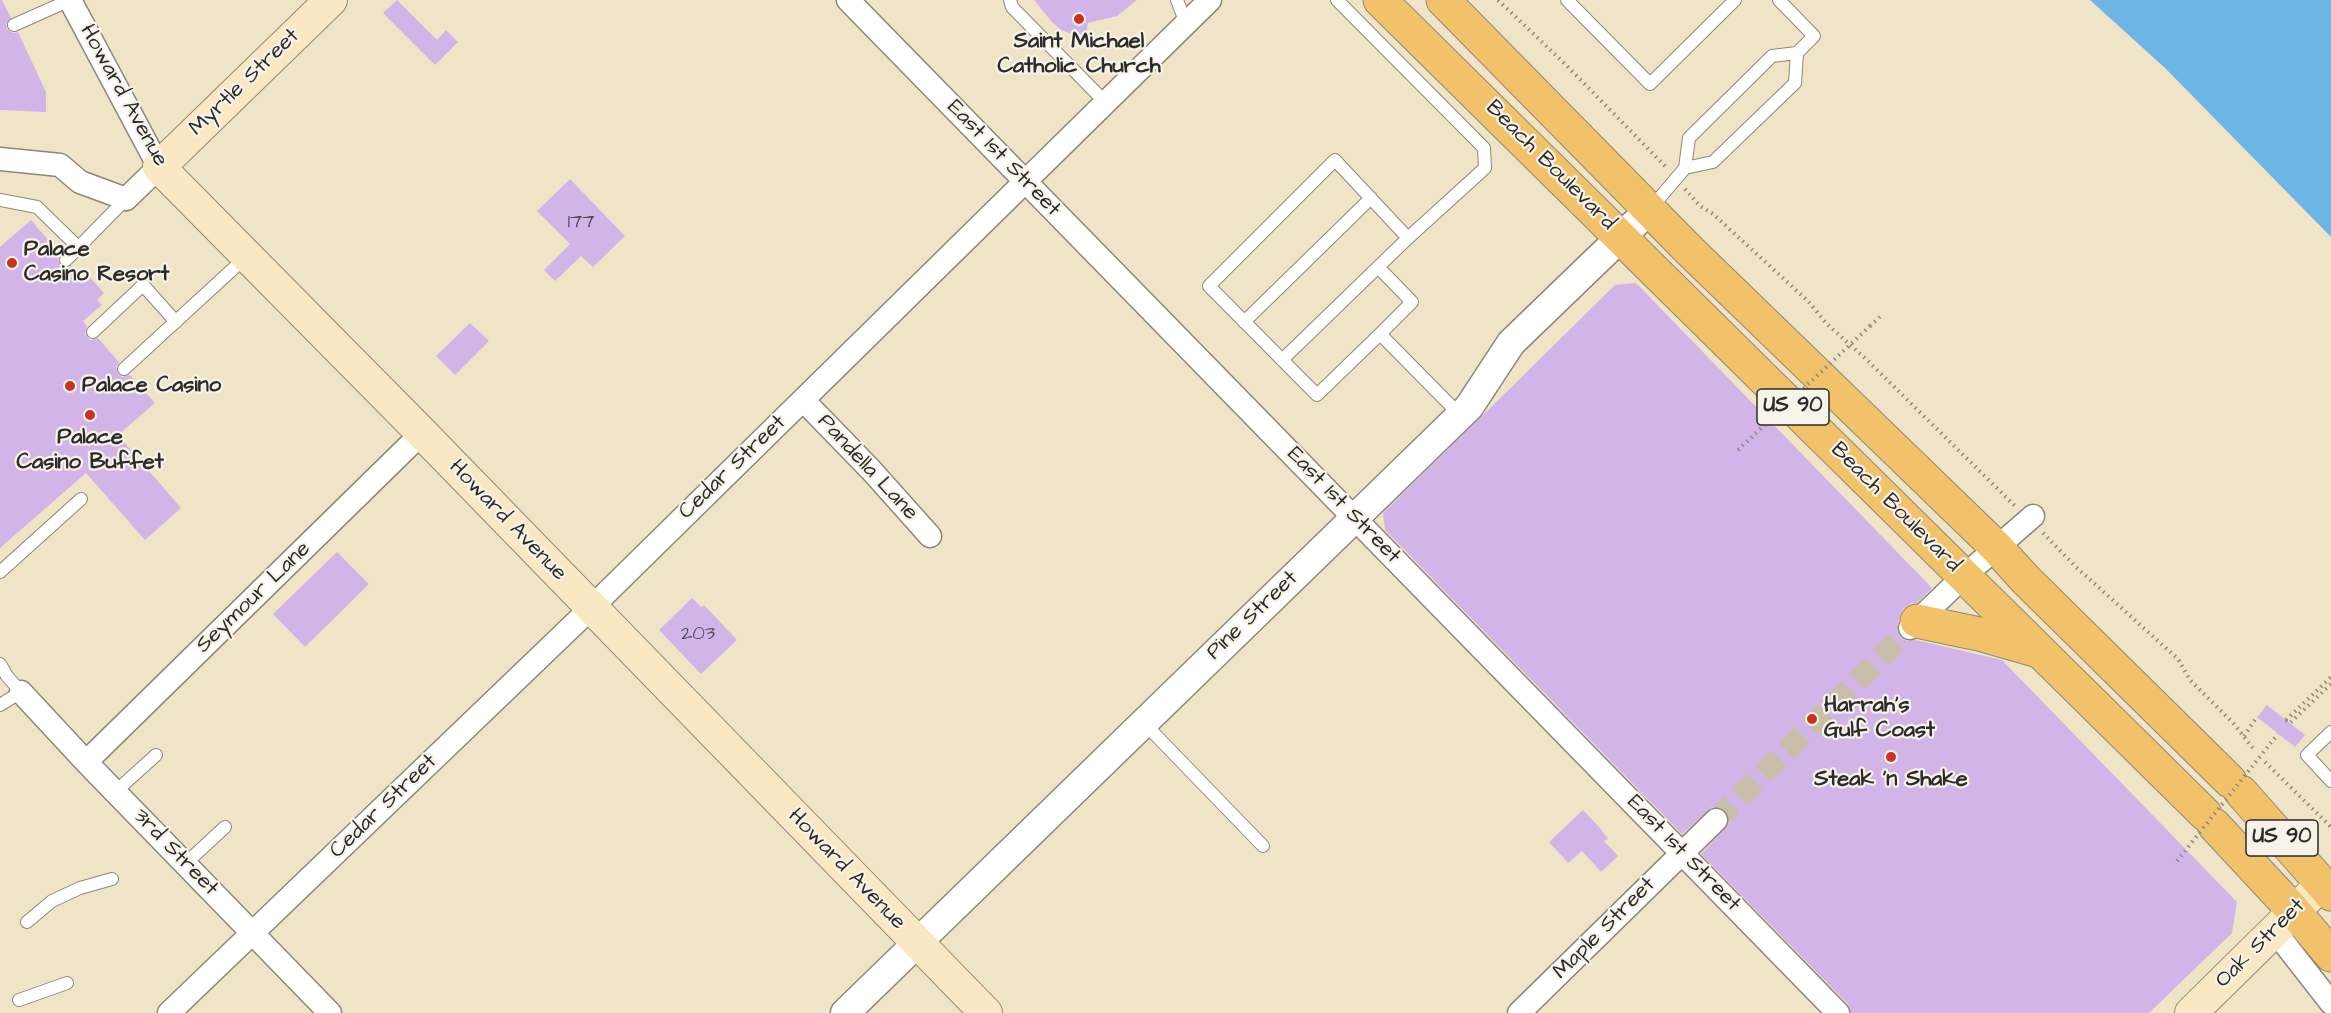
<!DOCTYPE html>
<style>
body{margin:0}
canvas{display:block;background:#f0e4c7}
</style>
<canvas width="2331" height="1013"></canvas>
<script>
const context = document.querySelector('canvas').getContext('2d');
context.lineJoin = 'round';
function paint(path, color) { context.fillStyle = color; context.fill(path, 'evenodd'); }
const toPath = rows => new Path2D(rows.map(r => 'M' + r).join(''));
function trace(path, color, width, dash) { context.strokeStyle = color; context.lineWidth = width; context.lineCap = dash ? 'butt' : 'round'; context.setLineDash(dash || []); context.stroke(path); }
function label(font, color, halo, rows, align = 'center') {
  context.font = font + ' "Architects Daughter",sans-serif'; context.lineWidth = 4.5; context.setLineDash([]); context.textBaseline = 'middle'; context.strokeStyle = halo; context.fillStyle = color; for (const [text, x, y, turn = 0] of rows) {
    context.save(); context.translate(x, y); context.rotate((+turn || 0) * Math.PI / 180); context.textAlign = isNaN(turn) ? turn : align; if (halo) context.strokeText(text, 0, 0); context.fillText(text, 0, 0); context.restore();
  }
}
paint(toPath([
 [2090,0,2331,0,2331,237,2165,68]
]), '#6db5e4');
paint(toPath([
 [0,0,2,0,11,18,6,24,7,29,13,33,18,32,46,92,46,112,0,110],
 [397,0,437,40,446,30,458,42,435,65,383,13],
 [1034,0,1137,0,1117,16,1088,23,1085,39,1061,30,1051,21],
 [570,179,625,236,593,267,581,256,555,281,544,270,570,244,537,211],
 [31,220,60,254,58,259,60,265,65,268,71,266,82,280,88,275,104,293,97,300,102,305,83,321,87,326,85,334,90,340,98,338,119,362,116,367,118,374,122,377,130,375,155,403,118,435,181,508,145,540,86,473,0,548,0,247],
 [1636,283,1932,588,1917,603,1911,603,1903,609,1897,625,1897,632,1901,638,1907,641,1916,640,2002,660,2237,902,2232,933,2149,1013,1851,1013,1848,1004,1701,854,1729,824,1729,817,1726,811,1719,807,1712,807,1682,834,1385,530,1383,513,1486,412,1615,285],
 [470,323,489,341,455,375,436,356],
 [337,552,369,584,305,647,273,614],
 [692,598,701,607,704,605,737,640,701,674,659,630],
 [2267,705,2305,735,2295,747,2257,717],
 [1583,810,1600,828,1608,839,1604,841,1618,856,1601,872,1582,851,1568,863,1549,842]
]), '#d3b4e9');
trace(toPath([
 [1716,820,1908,631]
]), '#c9bfa8', 22, [22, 11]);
const service = toPath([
 [1010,0,1012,7,1106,103],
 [1177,0,1182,13,1189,21],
 [1337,0,1484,148,1485,168,1408,238,1335,160,1209,286,1317,395,1380,334,1460,415],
 [1567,0,1650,84,1735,0],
 [14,25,70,0],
 [1685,168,1713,162,1795,83,1797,53],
 [0,200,37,207,78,247],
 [1651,208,1685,168,1689,138,1772,56,1797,53,1814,36,1779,0],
 [66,260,126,199],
 [1378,267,1412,302,1380,334],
 [1244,322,1371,198],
 [93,332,143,285,176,322],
 [1282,360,1408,238],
 [124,369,246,257],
 [0,572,81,499],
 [0,664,7,676,21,692,0,705],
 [1143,722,1263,846],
 [2331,732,2307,755,2331,781],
 [115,792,156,755],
 [185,864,225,827],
 [27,922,52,901,80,888,112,879],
 [19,1000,67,983]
]);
const minor = toPath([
 [848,0,1838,1013],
 [0,159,60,165,80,182,126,199,159,167,70,0],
 [803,400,871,470,930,536],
 [1910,628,1964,576,2033,516],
 [21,692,86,762,330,1013],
 [86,762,422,433],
 [2274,930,2331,1003],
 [169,1013,591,608,1210,0],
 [1519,1013,1716,820]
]);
const tertiary = toPath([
 [845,1013,1469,407,1511,343,1649,210]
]);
const secondary = toPath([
 [331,0,159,167,422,433,986,1013],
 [2191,1013,2323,883]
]);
const primary = toPath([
 [1380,0,2205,814],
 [1443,0,1689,250,1997,548,2026,580,2230,781],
 [1917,621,1979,634,2038,651],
 [2241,792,2331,894],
 [2214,825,2294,911,2331,955]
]);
trace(service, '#8e8879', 14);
trace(minor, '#8e8879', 25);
trace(tertiary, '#8e8879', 31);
trace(secondary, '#8e8879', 34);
trace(primary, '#8e8879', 35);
trace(toPath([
 [1498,0,1565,64,1666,167],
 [1685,189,1700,206,1713,214,1808,301,1826,323,1868,361,2016,507],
 [1870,326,1882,315],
 [2043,533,2076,567,2178,659,2190,680,2235,725,2255,751],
 [2286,720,2331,677],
 [2286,720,2290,723,2331,684],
 [2244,736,2257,717],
 [2265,762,2331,827]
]), '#8e8879', 4, [1.5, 4.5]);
trace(service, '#fff', 12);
trace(minor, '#fff', 22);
trace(tertiary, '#fff', 28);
trace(secondary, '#fae7c3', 32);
trace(primary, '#f2c26a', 33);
trace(toPath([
 [1738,450,1870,326],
 [2177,861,2278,734]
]), '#8e8879', 4, [1.5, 4.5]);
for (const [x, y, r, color] of [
 [1079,19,6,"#c8321e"],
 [12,263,6,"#c8321e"],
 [70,386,6,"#c8321e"],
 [90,415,6,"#c8321e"],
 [1812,719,6,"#c8321e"],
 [1891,757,6,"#c8321e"]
]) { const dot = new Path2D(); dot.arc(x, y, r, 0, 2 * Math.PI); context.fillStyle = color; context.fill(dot); trace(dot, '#f7f3e8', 2); }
label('20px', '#554d5a', null, [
 ["177",581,223],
 ["203",698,635]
]);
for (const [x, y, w] of [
 [1793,407,72],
 [2282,838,72]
]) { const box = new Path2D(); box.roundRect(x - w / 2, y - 18, w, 36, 4.5); context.fillStyle = '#f7f3e8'; context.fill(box); trace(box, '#2b2b2b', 1.5); }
label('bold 21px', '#2b2b2b', null, [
 ["US 90",1793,407],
 ["US 90",2282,838]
]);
label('bold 22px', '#2b2b2b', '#f7f3e8', [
 ["Saint Michael",1079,42],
 ["Catholic Church",1079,67],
 ["Palace",24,250,"left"],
 ["Casino Resort",24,275,"left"],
 ["Palace Casino",82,386,"left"],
 ["Palace",90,438],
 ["Casino Buffet",90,463],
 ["Harrah's",1824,706,"left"],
 ["Gulf Coast",1824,731,"left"],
 ["Steak 'n Shake",1891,780]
]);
label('22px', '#2b2b2b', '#f7f3e8', [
 ["Myrtle Street",245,83,-44],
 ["Howard Avenue",123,96,61],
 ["East 1st Street",1003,159,46],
 ["Beach Boulevard",1550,166,45],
 ["Cedar Street",733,468,-44],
 ["Pandella Lane",867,468,47],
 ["East 1st Street",1343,506,46],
 ["Beach Boulevard",1895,508,45],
 ["Howard Avenue",507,521,46],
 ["Seymour Lane",254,598,-44],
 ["Pine Street",1253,616,-44],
 ["Cedar Street",384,807,-44],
 ["3rd Street",175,853,46],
 ["East 1st Street",1683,854,46],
 ["Howard Avenue",846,870,46],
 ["Maple Street",1605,929,-45],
 ["Oak Street",2261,944,-45]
]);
</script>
